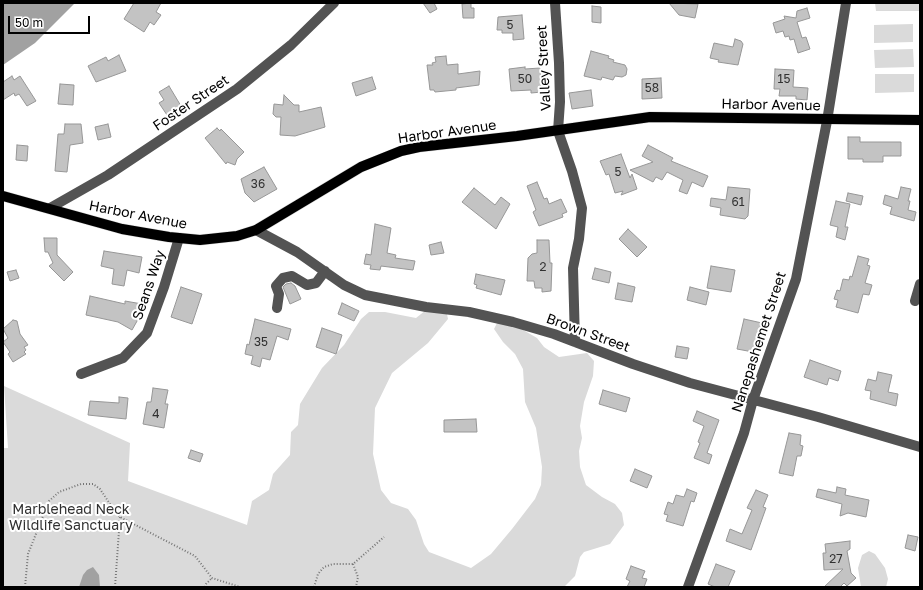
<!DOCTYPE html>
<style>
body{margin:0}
#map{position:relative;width:923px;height:590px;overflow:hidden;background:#fff;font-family:"Golos Text",sans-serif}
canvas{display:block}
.frame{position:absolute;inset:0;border:4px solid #000;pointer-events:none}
.scale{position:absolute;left:8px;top:16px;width:82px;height:18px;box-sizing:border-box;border:2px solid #000;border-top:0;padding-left:5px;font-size:12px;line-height:14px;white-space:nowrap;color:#000;-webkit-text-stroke:3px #fff;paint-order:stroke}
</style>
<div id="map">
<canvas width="923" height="590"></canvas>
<div class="frame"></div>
<div class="scale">50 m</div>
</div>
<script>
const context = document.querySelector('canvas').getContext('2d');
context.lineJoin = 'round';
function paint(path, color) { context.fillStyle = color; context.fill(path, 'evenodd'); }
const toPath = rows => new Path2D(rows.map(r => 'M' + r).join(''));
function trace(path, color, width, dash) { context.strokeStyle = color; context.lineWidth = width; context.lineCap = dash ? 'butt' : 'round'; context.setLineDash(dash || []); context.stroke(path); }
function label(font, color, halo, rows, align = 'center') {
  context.font = font + ' "Golos Text",sans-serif'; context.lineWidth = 4; context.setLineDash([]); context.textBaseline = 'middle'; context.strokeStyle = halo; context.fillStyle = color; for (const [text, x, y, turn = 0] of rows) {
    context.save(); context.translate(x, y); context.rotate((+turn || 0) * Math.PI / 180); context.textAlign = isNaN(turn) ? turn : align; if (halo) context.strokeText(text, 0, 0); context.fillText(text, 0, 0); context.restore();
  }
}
paint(toPath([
 [875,3,920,3,920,11,876,11],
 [913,24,913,42,874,43,874,25],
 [913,49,914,67,875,68,874,50],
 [875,74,914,74,914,92,875,93],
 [426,310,447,314,448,319,428,343,392,373,375,408,373,454,381,490,391,503,408,509,416,520,424,544,429,552,471,568,491,554,512,529,535,499,541,485,542,467,536,428,525,402,523,369,515,354,503,342,494,329,497,323,518,327,537,338,544,347,559,357,587,353,594,361,593,376,584,402,580,426,582,438,579,451,580,467,586,485,602,497,615,504,622,513,624,525,610,544,584,552,580,557,575,576,564,587,3,587,3,448,8,448,4,386,130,443,128,481,247,525,252,501,269,490,273,474,290,455,291,432,298,425,300,404,322,368,344,345,361,319,369,312,385,312,416,318],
 [869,551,875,554,885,568,888,579,886,587,861,587,858,568,862,555]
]), '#dadada');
paint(toPath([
 [3,3,75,3,35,43,3,65],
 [93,567,99,575,100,587,79,587,83,575,87,570]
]), '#a1a1a1');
const building = toPath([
 [134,3,161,3,156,12,161,15,154,25,150,22,144,32,124,19,134,3],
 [423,3,434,3,437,9,430,13,423,3],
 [471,3,471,8,474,8,474,18,463,18,462,4,471,3],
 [669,3,698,4,695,18,679,15,669,3],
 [592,6,601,7,601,23,592,22,592,6],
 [807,8,810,18,797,22,802,38,806,37,810,49,798,53,794,39,790,40,789,36,785,37,783,31,776,33,773,23,785,19,784,16,796,18,797,11,807,8],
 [522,15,524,39,513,40,513,33,502,33,502,30,497,30,498,17,522,15],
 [735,39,741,41,743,44,738,65,718,62,719,60,710,58,714,43,733,47,735,39],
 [591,51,609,56,608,58,614,60,613,62,625,65,627,69,626,75,622,77,615,76,613,80,602,77,601,80,584,76,591,51],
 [119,55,126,71,96,82,88,66,106,57,108,61,119,55],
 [446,56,447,65,458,64,458,74,480,71,479,85,456,88,456,90,435,92,434,90,430,90,427,65,433,65,432,63,436,62,435,57,446,56],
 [525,67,525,69,540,68,542,92,531,93,531,90,511,91,509,69,525,67],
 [775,69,794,70,793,87,808,88,807,100,796,99,796,96,779,96,780,89,774,89,775,69],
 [12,76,14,80,20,76,36,101,27,106,19,94,15,96,14,93,3,100,3,82,12,76],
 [372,77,376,89,356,96,352,83,372,77],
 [661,78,662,98,642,99,642,79,661,78],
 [60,84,74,85,73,105,58,104,60,84],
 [169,86,181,106,167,115,159,103,164,100,159,92,169,86],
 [591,90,593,106,572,109,569,93,591,90],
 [284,95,294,105,299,105,299,112,321,107,325,127,295,136,280,135,281,117,276,117,273,114,274,104,283,105,284,95],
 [65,124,81,124,83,143,70,145,67,172,55,171,58,134,64,134,65,124],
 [108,124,111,137,98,140,95,127,108,124],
 [217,128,220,131,221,129,244,152,237,159,235,165,227,162,226,164,205,138,217,128],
 [848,137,860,137,860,142,901,142,901,156,883,156,883,162,863,162,863,159,848,159,848,137],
 [17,145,28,146,27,161,16,160,17,145],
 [648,145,673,158,671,161,708,176,703,187,692,182,687,194,679,191,683,180,667,172,662,180,656,177,653,182,630,170,653,162,642,156,648,145],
 [621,154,630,178,632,174,637,189,621,195,623,191,615,193,609,174,606,175,600,161,621,154],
 [264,167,277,189,254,202,245,193,241,179,264,167],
 [537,182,544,199,547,198,549,204,561,199,567,212,562,214,563,217,539,226,533,212,536,210,527,186,537,182],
 [728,187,750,189,748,216,745,219,720,215,721,208,710,206,711,198,726,200,728,187],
 [901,187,911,189,908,201,910,201,908,210,916,212,914,221,890,214,892,207,883,204,885,195,898,199,901,187],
 [474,188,495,205,501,197,510,204,496,229,462,202,474,188],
 [848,193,863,196,861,205,846,201,848,193],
 [836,201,850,204,845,227,848,227,845,240,836,237,838,227,830,225,836,201],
 [375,224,391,228,387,253,396,255,395,258,415,261,413,270,381,266,380,270,370,269,371,265,364,264,366,254,371,255,375,224],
 [628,229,647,247,637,257,619,239,628,229],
 [44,238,57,238,57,255,73,272,64,281,49,266,53,263,48,252,45,252,44,238],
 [537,240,549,240,550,263,552,263,551,291,542,292,542,288,535,288,534,281,527,281,528,258,532,254,537,253,537,240],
 [441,242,444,253,431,255,429,245,441,242],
 [104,251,142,257,139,273,127,270,124,286,112,284,114,269,101,266,104,251],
 [858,256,869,259,867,265,870,266,865,283,872,285,869,295,863,294,858,313,836,307,838,300,834,299,837,290,840,291,843,279,849,280,850,276,852,277,858,256],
 [711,266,735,270,731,292,707,288,711,266],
 [595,268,611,272,609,283,592,279,595,268],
 [16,270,19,278,10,281,7,272,16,270],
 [476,274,505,280,501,295,476,288,477,285,474,284,476,274],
 [291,283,295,286,301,299,290,304,283,287,286,284,291,283],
 [618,283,635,287,632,302,615,299,618,283],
 [181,287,202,294,192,324,171,317,181,287],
 [690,287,709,292,706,305,687,300,690,287],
 [90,296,125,304,125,301,142,304,141,314,132,330,118,322,86,315,90,296],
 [342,303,359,311,354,321,338,314,342,303],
 [255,319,291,329,288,340,277,336,270,360,262,358,260,367,251,364,253,356,245,354,247,344,249,345,255,319],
 [744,319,762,323,753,352,737,349,744,319],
 [13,320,17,321,20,334,28,345,24,347,26,350,24,352,26,354,13,362,8,354,10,352,3,342,8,338,3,329,13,320],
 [322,328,342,335,336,354,316,347,322,328],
 [677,346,689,348,687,359,675,357,677,346],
 [810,360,841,371,838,381,829,378,827,385,804,377,810,360],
 [878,372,892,375,888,392,898,394,896,406,870,399,871,391,865,390,868,379,876,381,878,372],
 [153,388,168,390,165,404,168,404,164,428,143,424,147,402,151,402,153,388],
 [603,390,630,398,626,412,599,404,603,390],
 [119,397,128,398,126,419,88,415,90,401,119,403,119,397],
 [697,411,719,420,707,453,712,455,709,464,694,458,700,443,698,442,704,426,693,421,697,411],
 [476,419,477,432,444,432,444,420,476,419],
 [789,433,801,435,800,445,803,446,801,456,797,456,793,476,779,473,789,433],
 [191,450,203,454,200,462,188,458,191,450],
 [635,469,652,476,647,488,630,481,635,469],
 [837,487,846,489,845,495,869,500,866,517,848,513,840,516,842,504,816,497,818,489,836,493,837,487],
 [687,489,697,493,694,502,691,501,683,526,666,521,668,515,664,514,668,502,673,504,676,495,684,497,687,489],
 [756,490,768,495,763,507,766,508,751,550,726,541,730,529,742,534,752,510,747,508,756,490],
 [908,535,918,537,915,551,905,548,908,535],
 [850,541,850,549,847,551,851,573,856,578,847,586,844,583,840,587,824,587,843,569,824,570,823,553,826,553,825,544,850,541],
 [716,564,735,571,728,587,715,587,708,584,716,564],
 [631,566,645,571,642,578,647,579,644,587,627,587,630,581,626,579,631,566]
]);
paint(building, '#c3c3c3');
trace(building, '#979797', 1);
const major = toPath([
 [3,196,122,229,169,237,200,240,237,236,256,230,361,167,401,151,419,147,517,136,650,117,920,120]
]);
trace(major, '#dbdbdb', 11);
trace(toPath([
 [353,564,358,577,356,587],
 [25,587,28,554,49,501,59,492,81,484,93,484,100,489,114,510,120,517,195,556,212,578,240,587],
 [115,587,120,517],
 [205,587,206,584,212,578],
 [314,587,318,574,324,567,333,564,353,564,384,537]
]), '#757575', 2, [1, 2]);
trace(toPath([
 [555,3,559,63,560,102,558,131,572,171,582,208,579,239,573,268,575,342],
 [50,208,108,175,237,89,291,45,334,3],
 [256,230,297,252,344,285,365,295,426,307,469,312,513,322,554,334,633,364,690,383,818,417,920,447],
 [915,301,920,284],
 [277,308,279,294,276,286,283,278,292,276,307,285,316,283,325,271],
 [81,374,123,358,147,333,164,287,179,238],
 [688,587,744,433,753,400,796,279,827,121,846,3]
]), '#535353', 10);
trace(major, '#000', 10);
label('12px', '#313131', null, [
 ["5",510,25],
 ["50",525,79],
 ["15",784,79],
 ["58",652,88],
 ["5",618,172],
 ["36",258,184],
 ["61",738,202],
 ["2",543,267],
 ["35",261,342],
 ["4",156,414],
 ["27",836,559]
]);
label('14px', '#000', '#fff', [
 ["Valley Street",544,68,-93],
 ["Foster Street",191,103,-34],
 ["Harbor Avenue",771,105,1],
 ["Harbor Avenue",447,132,-8],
 ["Harbor Avenue",138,215,11],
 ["Seans Way",149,285,-71],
 ["Brown Street",588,333,20],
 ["Nanepashemet Street",759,342,-72]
]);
label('14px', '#313131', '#fff', [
 ["Marblehead Neck",71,510],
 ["Wildlife Sanctuary",71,526]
]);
</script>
